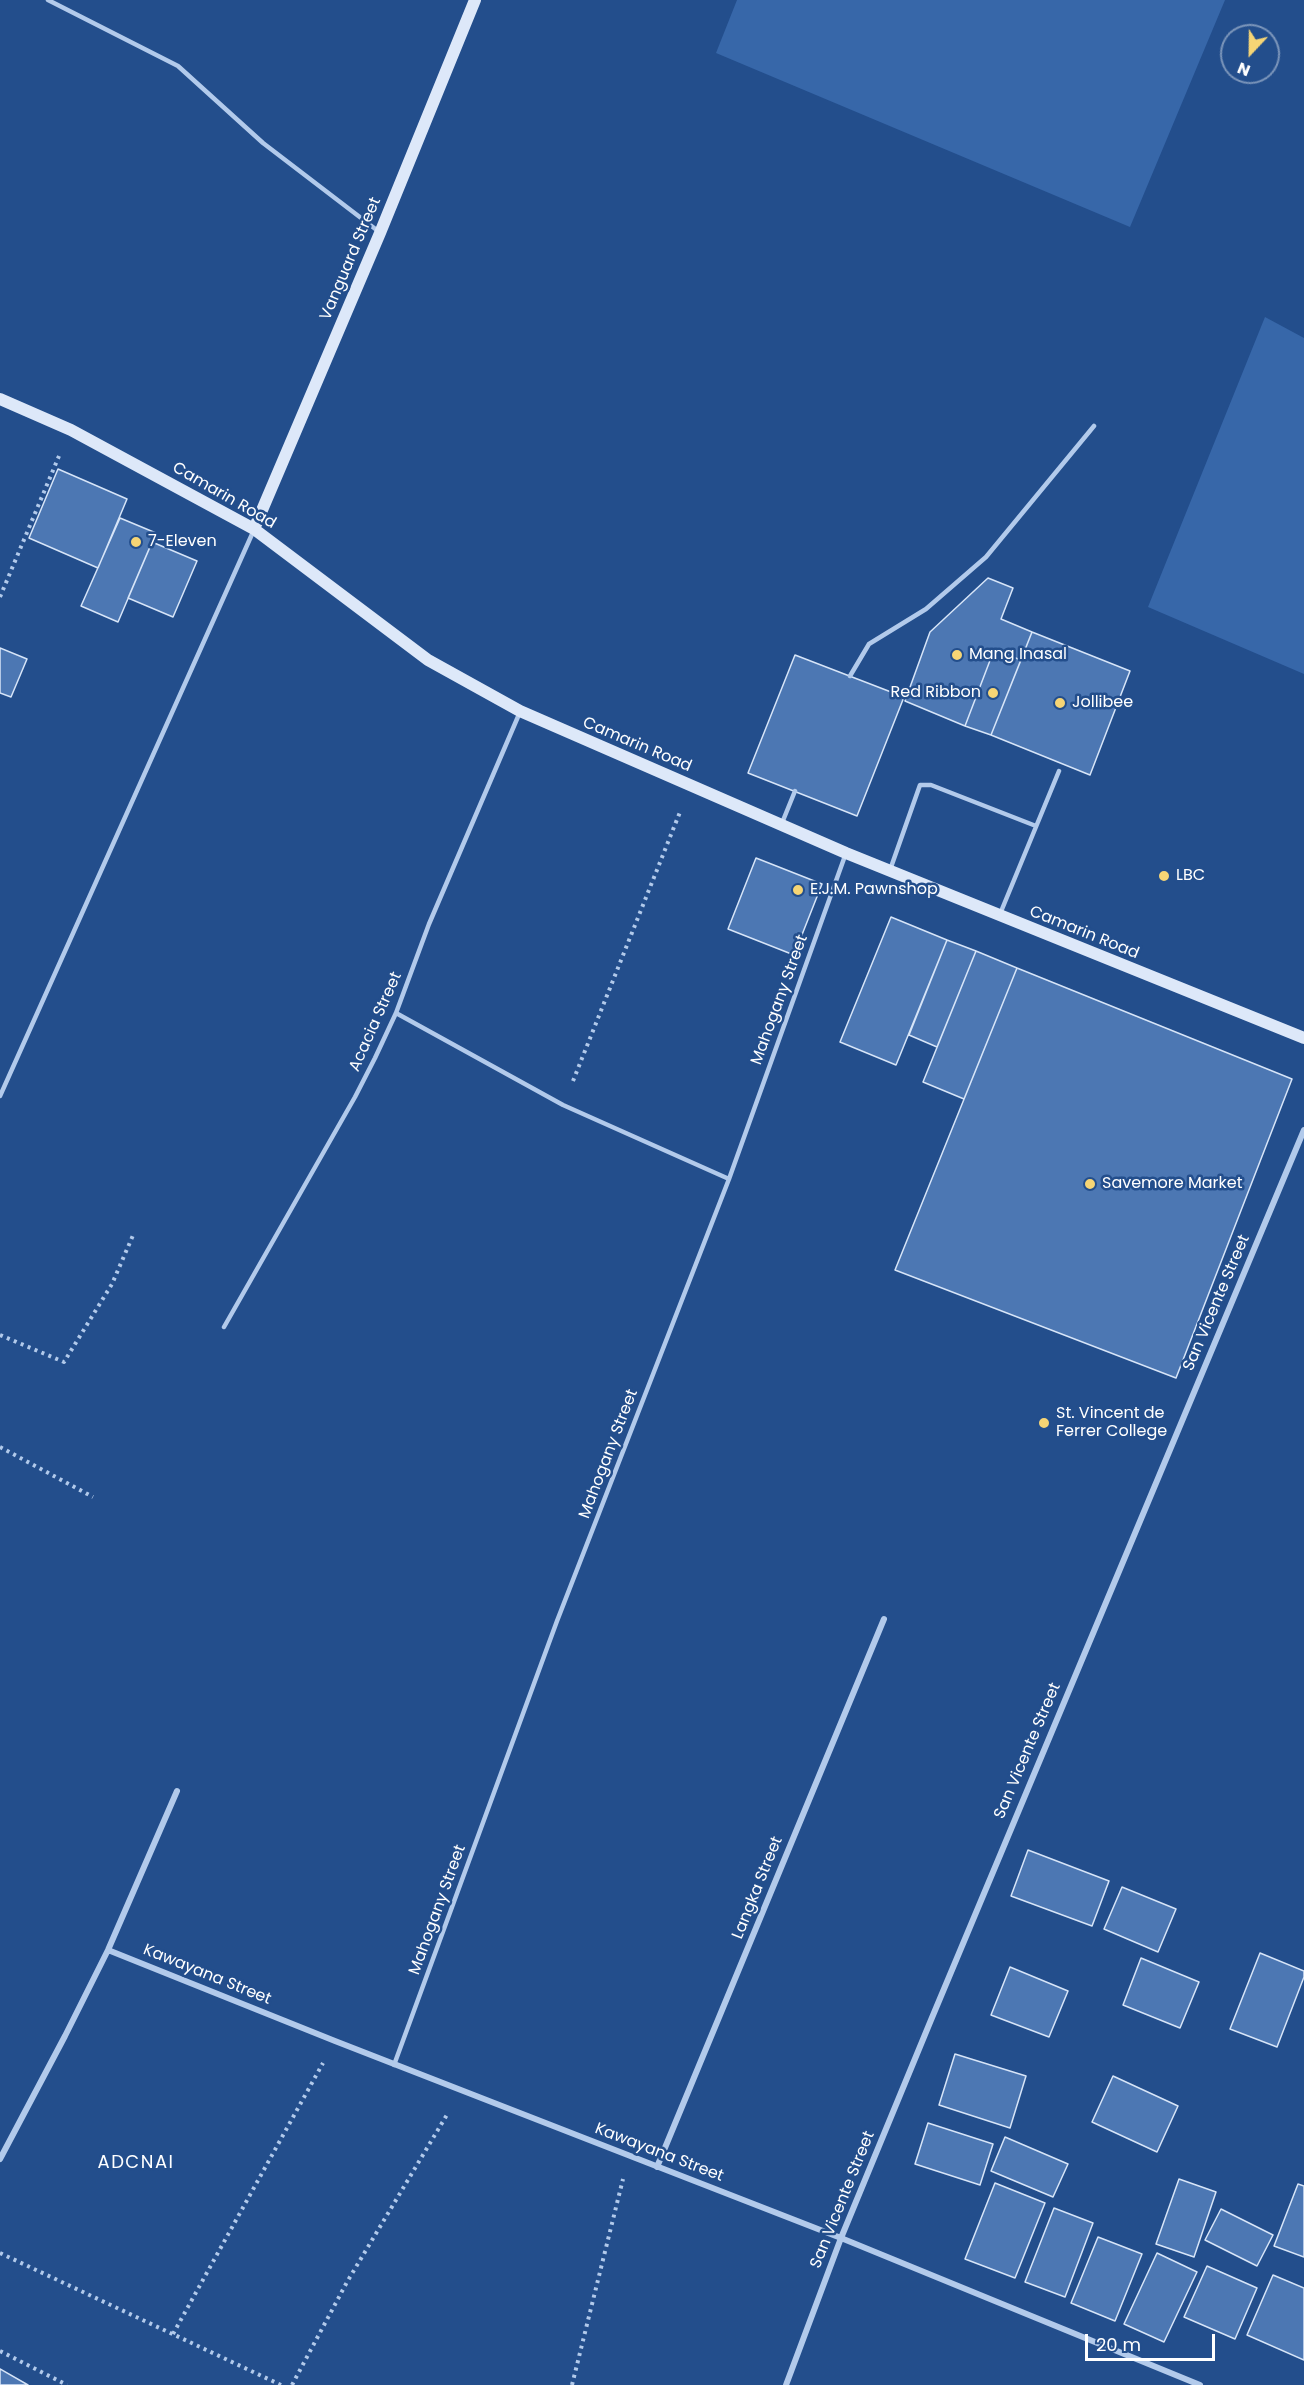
<!DOCTYPE html>
<style>
body{margin:0}
#map{position:relative;width:1304px;height:2385px;overflow:hidden;background:#234e8c;font-family:Poppins,sans-serif}
canvas{display:block}
.north{position:absolute;left:1220px;top:24px;width:60px;height:60px;box-sizing:border-box;background:#234e8c;border:2px solid #7b95ba;border-radius:50%;rotate:202deg;font-size:16px;font-weight:700;line-height:24px;text-align:center;color:#fff}
.north::after{content:'';display:block;margin:auto;width:21px;height:27px;background:#f6d575;clip-path:polygon(50% 0,100% 100%,50% 72%,0 100%)}
.scale{position:absolute;left:1085px;top:2334px;width:130px;height:27px;box-sizing:border-box;border:3px solid #fff;border-top:0;padding-left:8px;font-size:18px;line-height:21px;white-space:nowrap;color:#fff;-webkit-text-stroke:4px #234e8c;paint-order:stroke}
</style>
<div id="map">
<canvas width="1304" height="2385"></canvas>
<div class="north">N</div>
<div class="scale">20 m</div>
</div>
<script>
const context = document.querySelector('canvas').getContext('2d');
context.lineJoin = 'round';
function paint(path, color) { context.fillStyle = color; context.fill(path, 'evenodd'); }
const toPath = rows => new Path2D(rows.map(r => 'M' + r).join(''));
function trace(path, color, width, dash) { context.strokeStyle = color; context.lineWidth = width; context.lineCap = dash ? 'butt' : 'round'; context.setLineDash(dash || []); context.stroke(path); }
function label(font, color, halo, rows, align = 'center') {
  context.font = font + ' Poppins,sans-serif'; context.lineWidth = 5; context.setLineDash([]); context.textBaseline = 'middle'; context.strokeStyle = halo; context.fillStyle = color; for (const [text, x, y, turn = 0] of rows) {
    context.save(); context.translate(x, y); context.rotate((+turn || 0) * Math.PI / 180); context.textAlign = isNaN(turn) ? turn : align; if (halo) context.strokeText(text, 0, 0); context.fillText(text, 0, 0); context.restore();
  }
}
paint(toPath([
 [737,0,1225,0,1130,227,716,53],
 [1265,317,1304,338,1304,674,1148,607]
]), '#3767a9');
const building = toPath([
 [58,469,127,499,98,568,29,538,58,469],
 [120,518,156,533,118,622,81,606,120,518],
 [152,542,197,561,173,617,128,598,152,542],
 [988,578,1013,588,1001,619,1032,632,1021,660,994,650,965,726,905,701,930,632,988,578],
 [1032,632,1130,671,1090,775,991,735,1032,632],
 [0,648,27,659,11,697,0,693,0,648],
 [994,650,1021,660,991,735,965,726,994,650],
 [795,655,904,697,857,816,748,773,795,655],
 [756,858,822,884,794,955,728,929,756,858],
 [891,917,947,940,896,1065,840,1042,891,917],
 [947,940,976,951,937,1047,909,1035,947,940],
 [976,951,1017,968,964,1099,923,1082,976,951],
 [1017,968,1292,1079,1176,1378,895,1270,1017,968],
 [1028,1850,1109,1881,1092,1926,1011,1896,1028,1850],
 [1122,1887,1176,1909,1158,1952,1104,1929,1122,1887],
 [1260,1953,1304,1971,1304,1977,1277,2047,1230,2029,1260,1953],
 [1141,1958,1199,1982,1180,2028,1123,2005,1141,1958],
 [1010,1967,1068,1991,1049,2037,991,2015,1010,1967],
 [955,2054,1026,2076,1010,2128,939,2105,955,2054],
 [1113,2076,1178,2106,1157,2152,1092,2122,1113,2076],
 [928,2123,993,2144,980,2185,915,2164,928,2123],
 [1005,2137,1068,2164,1053,2197,991,2171,1005,2137],
 [1179,2179,1216,2192,1194,2257,1156,2244,1179,2179],
 [995,2183,1045,2203,1015,2278,965,2259,995,2183],
 [1298,2184,1304,2186,1304,2257,1274,2246,1298,2184],
 [1054,2208,1093,2223,1065,2297,1025,2282,1054,2208],
 [1221,2209,1273,2235,1257,2266,1205,2240,1221,2209],
 [1098,2237,1142,2254,1115,2321,1071,2303,1098,2237],
 [1157,2253,1197,2272,1164,2342,1124,2324,1157,2253],
 [1207,2266,1257,2288,1235,2339,1184,2317,1207,2266],
 [1273,2275,1304,2288,1304,2360,1247,2335,1273,2275],
 [0,2369,28,2385,0,2385,0,2369]
]);
paint(building, '#4c77b3');
trace(building, '#d7e5f8', 1.5);
trace(toPath([
 [0,597,59,456],
 [573,1081,680,812],
 [0,1335,64,1362,112,1284,134,1233],
 [0,1447,93,1497],
 [0,2253,281,2385],
 [173,2334,323,2063],
 [0,2351,67,2385],
 [292,2385,347,2282,448,2113],
 [572,2385,623,2179]
]), '#b2caeb', 4, [3, 4.5]);
trace(toPath([
 [48,0,178,66,263,143,378,231],
 [850,676,869,644,926,609,986,557,1094,426],
 [782,823,795,791],
 [890,870,920,785,931,785,1036,826],
 [1000,914,1059,771],
 [396,1013,563,1105,729,1179],
 [0,1096,253,532],
 [224,1327,355,1097,375,1058,396,1013,429,924,520,712],
 [394,2065,557,1621,729,1179,846,853]
]), '#b2caeb', 4.5);
trace(toPath([
 [108,1950,335,2041,841,2238,1200,2385],
 [0,2159,65,2036,108,1950,177,1791],
 [657,2167,884,1619],
 [786,2385,841,2238,931,2020,1304,1130]
]), '#b2caeb', 6);
trace(toPath([
 [0,399,71,430,254,529,428,660,520,711,846,853,1304,1038],
 [254,529,380,233,475,0]
]), '#dde8f9', 12);
for (const [x, y, r, color] of [
 [136,542,6,"#f6d575"],
 [957,655,6,"#f6d575"],
 [993,693,6,"#f6d575"],
 [1060,703,6,"#f6d575"],
 [1164,876,6,"#f6d575"],
 [798,890,6,"#f6d575"],
 [1090,1184,6,"#f6d575"],
 [1044,1423,6,"#f6d575"]
]) { const dot = new Path2D(); dot.arc(x, y, r, 0, 2 * Math.PI); context.fillStyle = color; context.fill(dot); trace(dot, '#234e8c', 2); }
label('16px', '#fff', '#234e8c', [
 ["Vanguard Street",351,259,-67],
 ["Camarin Road",224,496,30],
 ["Camarin Road",637,745,23],
 ["Camarin Road",1084,933,22],
 ["Mahogany Street",780,1000,-70],
 ["Acacia Street",376,1022,-66],
 ["San Vicente Street",1217,1303,-67],
 ["Mahogany Street",609,1454,-69],
 ["San Vicente Street",1028,1751,-67],
 ["Langka Street",758,1888,-68],
 ["Mahogany Street",438,1910,-70],
 ["Kawayana Street",207,1975,22],
 ["Kawayana Street",659,2153,21],
 ["San Vicente Street",843,2200,-68]
]);
label('16px', '#fff', '#234e8c', [
 ["7-Eleven",148,542],
 ["Mang Inasal",969,655],
 ["Red Ribbon",981,693,"right"],
 ["Jollibee",1072,703],
 ["LBC",1176,876],
 ["E.J.M. Pawnshop",810,890],
 ["Savemore Market",1102,1184],
 ["St. Vincent de",1056,1414],
 ["Ferrer College",1056,1432]
], 'left');
context.letterSpacing = '1.5px';
label('18px', '#fff', '#234e8c', [
 ["ADCNAI",136,2163]
]);
context.letterSpacing = '0px';
</script>
